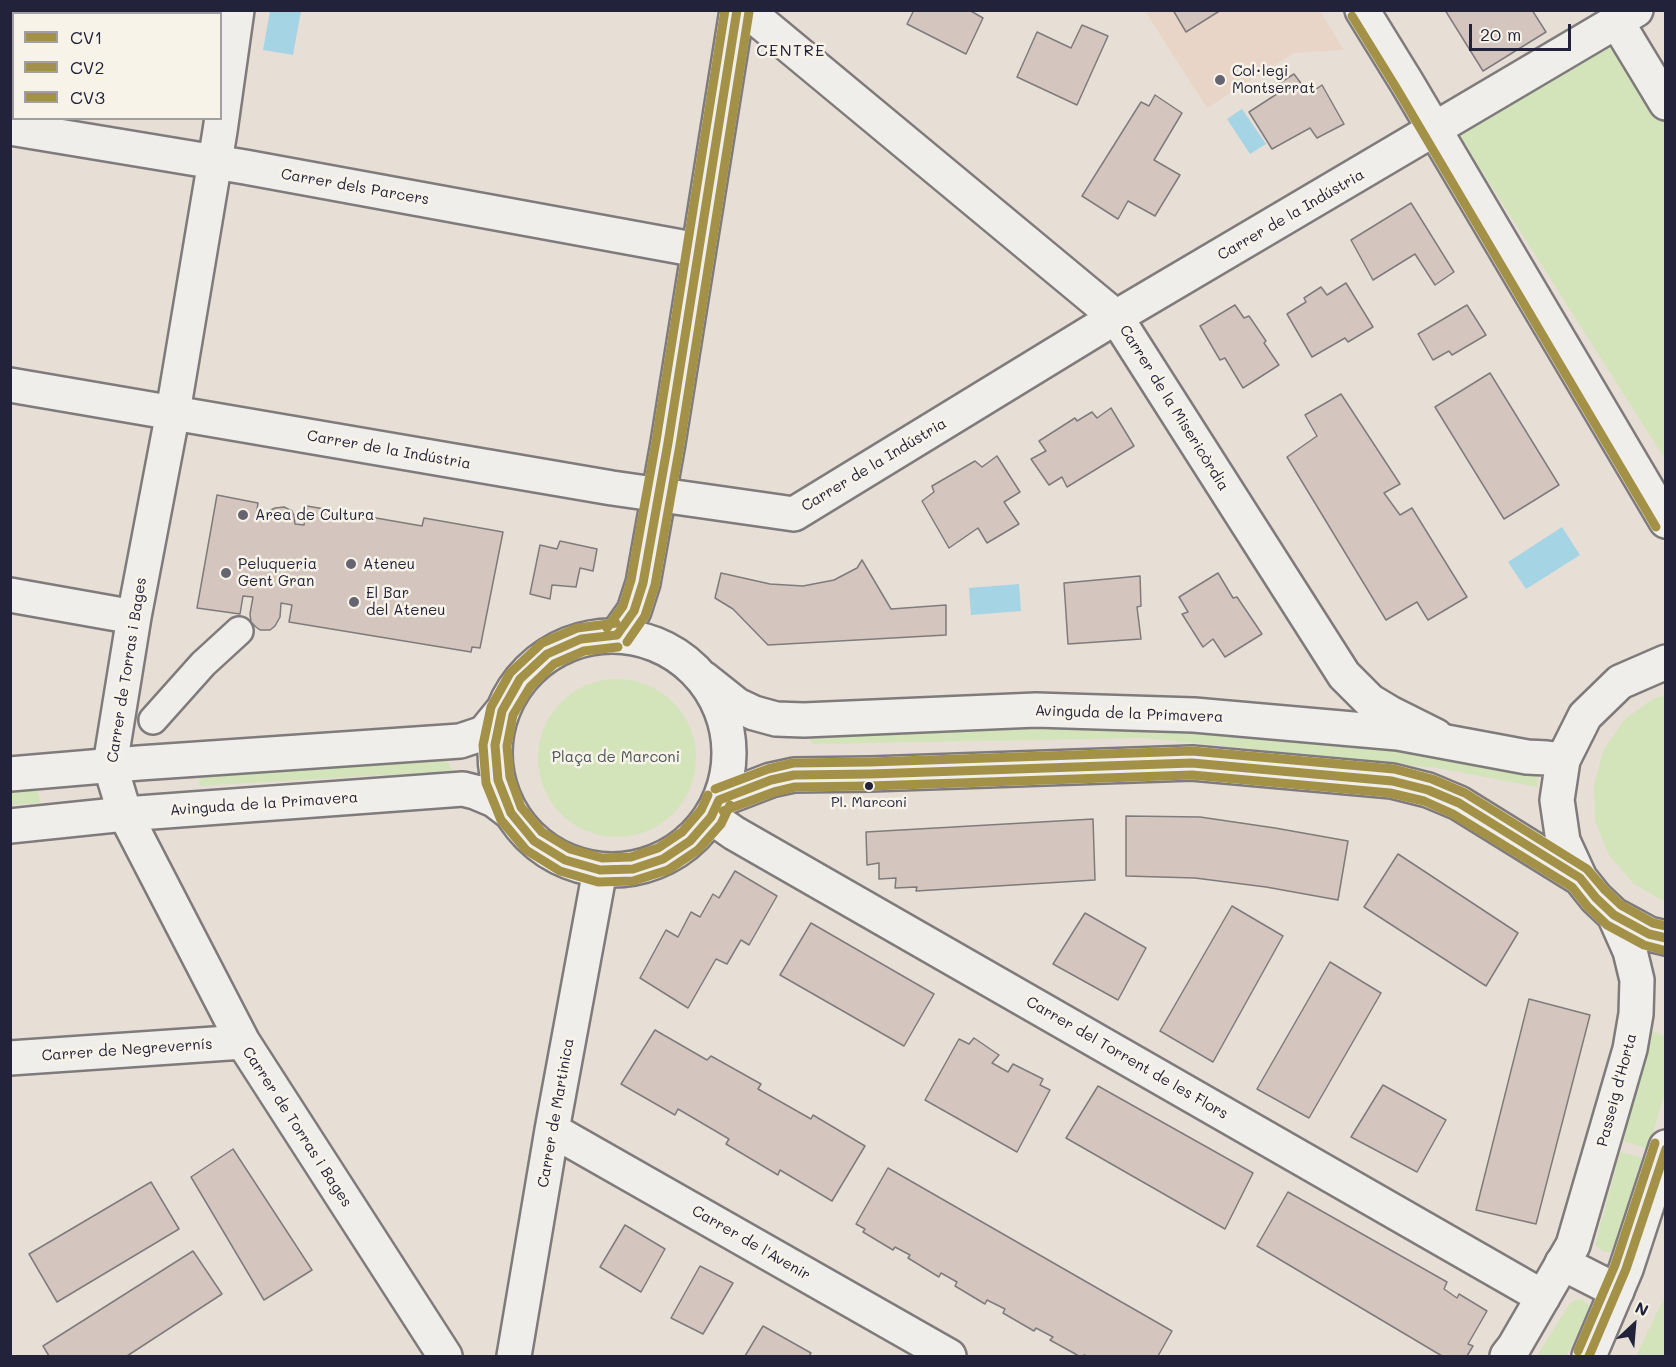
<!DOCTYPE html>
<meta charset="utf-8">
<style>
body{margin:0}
#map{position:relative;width:1676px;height:1367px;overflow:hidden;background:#e7ded6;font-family:Mali,sans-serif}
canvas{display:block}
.frame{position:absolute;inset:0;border:12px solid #22223b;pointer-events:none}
.legend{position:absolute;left:12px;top:12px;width:210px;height:108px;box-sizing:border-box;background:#f7f3e8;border:2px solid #a29fa3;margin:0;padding:8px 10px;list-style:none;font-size:18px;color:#22223b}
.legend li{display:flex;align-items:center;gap:12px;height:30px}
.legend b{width:30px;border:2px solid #a29fa3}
.north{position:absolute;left:1604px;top:1295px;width:60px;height:60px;-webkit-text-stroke:4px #f7f3e8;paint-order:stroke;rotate:26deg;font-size:16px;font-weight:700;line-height:24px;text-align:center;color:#22223b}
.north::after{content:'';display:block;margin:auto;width:21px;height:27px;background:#22223b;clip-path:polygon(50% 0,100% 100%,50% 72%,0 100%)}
.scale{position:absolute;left:1469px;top:24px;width:102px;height:27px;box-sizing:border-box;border:3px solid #22223b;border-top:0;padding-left:8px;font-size:18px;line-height:21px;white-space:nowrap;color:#22223b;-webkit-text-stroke:4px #f7f3e8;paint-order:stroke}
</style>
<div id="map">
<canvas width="1676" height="1367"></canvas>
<div class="frame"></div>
<ul class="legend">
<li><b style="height:8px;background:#a39147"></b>CV1</li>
<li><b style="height:8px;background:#a39147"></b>CV2</li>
<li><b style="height:8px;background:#a39147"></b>CV3</li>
</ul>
<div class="north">N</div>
<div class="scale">20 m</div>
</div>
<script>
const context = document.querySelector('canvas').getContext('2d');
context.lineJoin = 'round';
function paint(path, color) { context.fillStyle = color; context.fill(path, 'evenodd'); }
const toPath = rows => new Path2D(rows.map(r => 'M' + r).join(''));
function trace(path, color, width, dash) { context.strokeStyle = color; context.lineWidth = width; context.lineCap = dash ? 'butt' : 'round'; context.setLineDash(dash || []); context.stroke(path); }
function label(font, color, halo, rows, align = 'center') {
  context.font = font + ' Mali,sans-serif'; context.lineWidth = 5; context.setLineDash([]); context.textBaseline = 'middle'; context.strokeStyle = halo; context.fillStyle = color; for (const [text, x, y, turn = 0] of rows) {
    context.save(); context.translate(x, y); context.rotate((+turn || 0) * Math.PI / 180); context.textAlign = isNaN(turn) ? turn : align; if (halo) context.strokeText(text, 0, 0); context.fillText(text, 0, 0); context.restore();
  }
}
paint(toPath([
 [1145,11,1320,11,1344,50,1294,53,1207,108]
]), '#e9d5c8');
paint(toPath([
 [1617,22,1665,103,1665,459,1450,121],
 '538 758a79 79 0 1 1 158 0a79 79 0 1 1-158 0Z',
 [1665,695,1666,695,1665,902,1633,883,1609,855,1595,821,1594,784,1604,749,1625,719,1654,698],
 [997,726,1208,728,1391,747,1537,772,1538,787,1437,768,1144,738,812,744,809,736,885,729],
 [447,760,452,771,199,786,200,776],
 [36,787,41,803,11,805,11,789],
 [1647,1029,1665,1036,1665,1093,1648,1149,1624,1141],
 [1620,1152,1646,1159,1613,1252,1604,1252,1595,1245],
 [1665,1295,1665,1356,1636,1356,1665,1296],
 [1574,1300,1582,1300,1589,1305,1590,1313,1566,1356,1537,1356,1568,1306]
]), '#d3e4ba');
paint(toPath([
 [270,11,301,11,293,55,263,50],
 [1242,109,1266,144,1250,154,1227,119],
 [1562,527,1580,555,1526,589,1508,562],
 [1019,584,1021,611,971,615,969,588]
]), '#a5d4e4');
const building = toPath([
 [914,10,969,10,983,18,966,54,907,24,914,10],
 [1173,10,1221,10,1186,32,1173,10],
 [1445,10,1532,10,1546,32,1483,71,1445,10],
 [1082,25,1108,36,1077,105,1017,77,1037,32,1071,48,1082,25],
 [1294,74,1309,94,1322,85,1344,124,1317,138,1310,128,1272,149,1249,112,1283,90,1278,84,1294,74],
 [1155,95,1182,113,1154,160,1180,175,1155,216,1128,201,1118,219,1082,196,1141,102,1149,106,1155,95],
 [1411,203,1454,272,1435,285,1415,254,1373,280,1351,240,1411,203],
 [1346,283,1373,327,1348,342,1345,338,1312,357,1287,314,1306,302,1304,298,1321,287,1327,295,1346,283],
 [1235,305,1244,318,1249,316,1266,341,1264,343,1279,365,1243,388,1225,358,1220,360,1200,326,1235,305],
 [1467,305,1486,335,1452,355,1449,351,1433,360,1418,334,1467,305],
 [1490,373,1559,485,1504,519,1435,407,1490,373],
 [1341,394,1400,484,1384,493,1400,515,1412,508,1467,597,1428,620,1417,602,1386,620,1287,457,1317,436,1305,415,1341,394],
 [1111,408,1134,446,1067,487,1062,477,1049,485,1031,459,1046,451,1039,441,1075,418,1077,421,1092,412,1097,418,1111,408],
 [997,456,1020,492,1004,502,1019,524,987,543,978,528,949,548,922,501,934,492,932,486,975,461,982,467,997,456],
 [217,495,258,503,256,517,266,519,271,510,275,508,284,507,292,511,294,515,295,524,304,525,307,506,422,526,424,518,503,532,480,648,472,647,471,652,289,622,292,605,281,603,280,617,275,626,270,630,260,630,256,627,251,622,250,614,253,597,243,596,240,614,197,608,217,495],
 [560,541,597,549,593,571,580,568,576,587,552,585,550,599,530,594,540,545,557,549,560,541],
 [862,560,891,609,946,605,946,635,768,645,733,609,715,598,721,573,770,584,803,586,834,580,857,568,862,560],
 [1218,573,1233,598,1237,597,1262,634,1225,657,1213,639,1203,647,1182,614,1188,612,1179,597,1218,573],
 [1140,576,1141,606,1137,607,1141,639,1068,644,1064,583,1140,576],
 [1126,816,1200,817,1275,828,1348,841,1338,900,1266,887,1195,878,1126,876,1126,816],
 [1093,819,1095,880,916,891,917,887,895,888,896,878,879,879,879,863,867,865,866,832,1093,819],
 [1398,854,1518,933,1486,986,1364,907,1398,854],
 [735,871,777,896,749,945,741,940,727,964,716,959,688,1008,640,978,666,930,678,937,691,912,700,917,713,894,719,898,735,871],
 [1232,906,1283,936,1213,1062,1160,1031,1232,906],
 [1085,913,1146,948,1118,1000,1053,964,1085,913],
 [811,923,934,994,904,1046,780,975,811,923],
 [1330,962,1381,993,1309,1118,1257,1089,1330,962],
 [1529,999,1590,1015,1536,1224,1476,1210,1529,999],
 [655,1030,707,1060,711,1056,761,1084,758,1089,811,1119,813,1115,865,1146,832,1201,780,1170,778,1175,726,1144,729,1139,678,1109,675,1115,621,1084,655,1030],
 [974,1038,999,1055,992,1063,1008,1072,1013,1064,1043,1079,1040,1085,1050,1090,1017,1152,925,1100,959,1039,969,1044,974,1038],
 [1383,1085,1446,1120,1417,1172,1351,1137,1383,1085],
 [1098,1086,1253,1173,1225,1229,1066,1138,1098,1086],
 [233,1149,312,1270,264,1300,191,1177,233,1149],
 [888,1168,1172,1331,1158,1356,1087,1356,1084,1355,1083,1356,1079,1356,1050,1340,1053,1337,1036,1328,1034,1331,1003,1313,1005,1309,987,1300,985,1304,955,1286,957,1282,941,1273,939,1277,908,1258,910,1255,895,1247,893,1250,863,1232,865,1229,856,1224,888,1168],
 [151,1182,179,1229,57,1302,29,1254,151,1182],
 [1288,1192,1447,1282,1444,1289,1457,1298,1459,1294,1487,1311,1468,1344,1473,1346,1467,1356,1442,1356,1257,1246,1288,1192],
 [625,1225,665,1249,641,1292,600,1267,625,1225],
 [193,1251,222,1294,127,1356,49,1356,43,1346,193,1251],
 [700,1266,733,1283,703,1334,671,1318,700,1266],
 [763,1326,811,1353,809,1356,745,1356,763,1326]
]);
paint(building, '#d4c6be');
trace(building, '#7f7b7c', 1.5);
const pedestrian = toPath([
 [153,720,203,664,239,631]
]);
const minor = toPath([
 [237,10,220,131,173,412,134,617,110,765,125,814,243,1042,445,1356],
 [746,10,1116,317,1344,675,1370,701,1390,713,1436,736],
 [1362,10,1407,83,1666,521],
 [1617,22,1666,103],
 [10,128,245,167,698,250],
 [10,385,612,488,794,514,1116,317,1636,10],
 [10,595,134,617],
 [617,635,634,611,643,583,668,443,737,10],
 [711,817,734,833,1543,1297],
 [10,1058,243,1042],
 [552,1130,949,1356],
 [1562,1263,1617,1291],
 [514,1356,552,1130,600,870]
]);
const tertiary = toPath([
 '495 753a117 117 0 1 1 234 0a117 117 0 1 1-234 0Z',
 [1666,662,1620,682,1585,716,1563,760,1557,800,1563,841,1580,878,1596,898,1614,915,1649,934,1666,938],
 [703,678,737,705,754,713,776,719,804,720,1036,710,1194,715,1398,733,1527,757,1547,758,1563,760],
 [10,774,139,763,460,741,484,733,502,711],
 [719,800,771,780,794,775,870,774,1192,763,1392,781,1428,790,1459,803,1580,878],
 [10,826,125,814,463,789,475,792,494,800,511,813],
 [1507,1356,1514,1347,1573,1245,1630,1049,1636,1014,1637,980,1630,951,1614,915],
 [1589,1356,1626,1269,1666,1147]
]);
trace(pedestrian, '#7f7b7c', 32);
trace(minor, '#7f7b7c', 38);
trace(tertiary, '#7f7b7c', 38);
trace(pedestrian, '#f0eeea', 27);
trace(minor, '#f0eeea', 33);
trace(tertiary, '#f0eeea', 33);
trace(toPath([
 [617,635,634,611,643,583,668,443,737,10],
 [617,635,581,639,547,654,520,679,502,711,495,745,498,780,511,813,534,841,565,860,600,870,633,869,663,859,690,841,711,817,719,800],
 [719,800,771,780,794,775,870,774,1192,763,1392,781,1428,790,1459,803,1580,878,1596,898,1614,915,1649,934,1666,938],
 [1589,1356,1626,1269,1666,1149]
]), '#a39147', 9);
trace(toPath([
 [1352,16,1397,89,1656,527],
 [616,623,577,628,542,643,510,673,491,707,483,745,486,783,501,820,526,850,560,871,598,882,633,881,668,870,698,850,721,824,730,805],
 [627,642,645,616,655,585,680,445,749,12],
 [723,811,774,792,795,787,870,786,1192,775,1390,793,1424,801,1453,814,1572,887,1588,907,1607,925,1644,945,1663,950]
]), '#a39147', 9);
trace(toPath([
 [607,628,623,606,631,580,656,441,725,10],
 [618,647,584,651,554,664,530,687,513,715,507,746,510,777,521,807,542,832,570,849,602,858,631,857,658,848,682,832,701,810,708,795],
 [715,789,768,769,793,763,870,762,1192,751,1394,769,1432,779,1465,793,1587,869,1605,890,1621,905,1653,923,1666,926],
 [1578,1351,1615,1265,1655,1143]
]), '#a39147', 9);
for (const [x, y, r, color] of [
 [1220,80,6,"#676471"],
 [243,515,6,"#676471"],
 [351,564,6,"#676471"],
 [226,573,6,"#676471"],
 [354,602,6,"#676471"],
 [869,786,5,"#22223b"]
]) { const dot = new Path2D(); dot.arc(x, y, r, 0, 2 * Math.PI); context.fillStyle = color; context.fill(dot); trace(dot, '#f7f3e8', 2); }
label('14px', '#22223b', '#f7f3e8', [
 ["Pl. Marconi",869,803]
]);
label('15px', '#22223b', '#f7f3e8', [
 ["Col·legi",1232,71],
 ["Montserrat",1232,88],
 ["Area de Cultura",255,515],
 ["Peluqueria",238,564],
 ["Gent Gran",238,581],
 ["Ateneu",363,564],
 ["El Bar",366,593],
 ["del Ateneu",366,610]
], 'left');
label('15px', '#22223b', '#f7f3e8', [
 ["Carrer dels Parcers",355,187,10],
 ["Carrer de la Indústria",1291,215,-30],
 ["Carrer de la Misericòrdia",1174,408,58],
 ["Carrer de la Indústria",389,450,10],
 ["Carrer de la Indústria",874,465,-31],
 ["Carrer de Torras i Bages",127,670,-81],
 ["Avinguda de la Primavera",1129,714,2],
 ["Avinguda de la Primavera",264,804,-4],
 ["Carrer de Negrevernís",127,1050,-4],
 ["Carrer del Torrent de les Flors",1127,1058,30],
 ["Passeig d'Horta",1617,1090,-75],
 ["Carrer de Martinica",556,1113,-80],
 ["Carrer de Torras i Bages",297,1127,57],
 ["Carrer de l'Avenir",751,1243,30]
]);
label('15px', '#4a5455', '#f7f3e8', [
 ["Plaça de Marconi",616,757]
]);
context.letterSpacing = '1.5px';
label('16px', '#22223b', '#f7f3e8', [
 ["CENTRE",791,51]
]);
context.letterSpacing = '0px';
</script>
